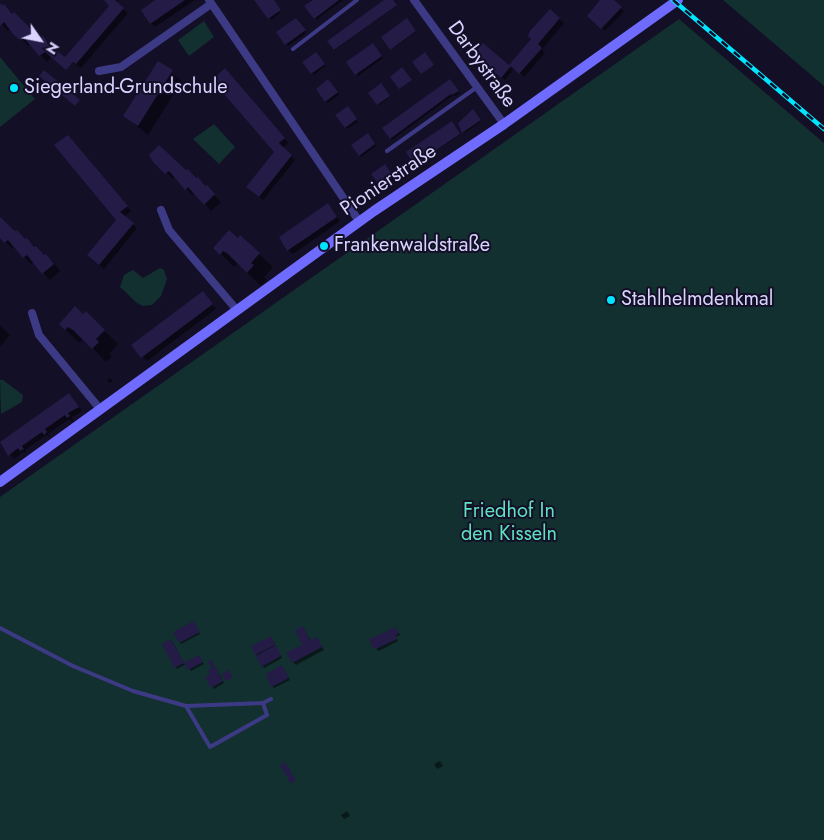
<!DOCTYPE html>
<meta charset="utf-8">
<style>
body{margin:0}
#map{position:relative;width:824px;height:840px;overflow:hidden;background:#130f26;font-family:Jost,sans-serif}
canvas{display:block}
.north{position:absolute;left:15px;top:15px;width:50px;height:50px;-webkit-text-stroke:4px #130f26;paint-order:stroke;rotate:123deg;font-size:14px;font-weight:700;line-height:20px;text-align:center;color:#d9d4ff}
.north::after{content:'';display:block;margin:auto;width:18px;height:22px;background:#d9d4ff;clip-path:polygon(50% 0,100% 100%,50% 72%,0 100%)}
</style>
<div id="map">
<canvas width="824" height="840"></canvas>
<div class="north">N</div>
</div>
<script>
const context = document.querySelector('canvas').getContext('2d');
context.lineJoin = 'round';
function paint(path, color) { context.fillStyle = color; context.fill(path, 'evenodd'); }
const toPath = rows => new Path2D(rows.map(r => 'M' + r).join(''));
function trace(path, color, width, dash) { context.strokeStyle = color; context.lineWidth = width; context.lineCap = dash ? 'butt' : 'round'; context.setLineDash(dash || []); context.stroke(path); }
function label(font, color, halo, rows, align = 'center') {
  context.font = font + ' Jost,sans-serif'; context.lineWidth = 4; context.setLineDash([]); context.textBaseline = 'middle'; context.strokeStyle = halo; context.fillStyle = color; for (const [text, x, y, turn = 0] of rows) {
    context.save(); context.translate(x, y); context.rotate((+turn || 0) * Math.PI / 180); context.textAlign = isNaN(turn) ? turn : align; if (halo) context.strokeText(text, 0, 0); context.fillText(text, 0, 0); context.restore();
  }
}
paint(toPath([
 [723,0,824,0,824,86],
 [679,19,824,143,824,840,0,840,0,497],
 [204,21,214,37,189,56,178,40],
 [0,57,35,99,0,127],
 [214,124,235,147,219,164,193,139],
 [160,268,164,270,167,279,161,296,152,305,143,306,137,303,120,287,124,275,129,272,133,270,143,278],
 [0,380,3,380,23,395,22,402,1,414]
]), '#12302f');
paint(toPath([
 [106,0,118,0,115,2,128,13,81,68,72,62,110,6],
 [157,0,195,0,155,27,151,23],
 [256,0,273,0,281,12,271,20],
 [315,0,343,0,316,20],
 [386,0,392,0,396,6,335,50,329,41],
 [602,0,612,0,624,11,605,31,588,16],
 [0,3,31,31,42,37,56,52,47,62,30,44,28,46,11,28,8,31,0,22],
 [550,11,564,23,542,49,545,53,524,77,515,69],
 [407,20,416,32,392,49,383,37],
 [298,21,306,33,288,46,278,33],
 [483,45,513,70,505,80,478,57],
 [375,46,383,58,358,76,348,63],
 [317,55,325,66,314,75,304,62],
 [159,63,182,81,148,135,125,116],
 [229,74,288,143,283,148,295,160,263,200,252,192,276,152],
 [451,82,460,93,455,96,453,95,392,140,390,138],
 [330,83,339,95,328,103,326,101],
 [381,85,390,97,379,105,370,93],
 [349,109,358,122,347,129,337,115],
 [474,113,481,122,464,133,461,129],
 [451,123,460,135,416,164,408,152],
 [369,136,376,146,361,157,360,155],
 [72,141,131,211,124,217,137,228,104,269,93,259,118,220],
 [151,155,206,187,221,202,211,211,195,193,192,195,176,177,173,179],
 [386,168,395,179,383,188,382,186],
 [328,204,340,221,293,254,288,250],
 [0,218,53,262,60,271,50,280,33,262,31,264,14,247,12,248,0,236],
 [215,248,259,254,273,267,264,277,267,280,261,286,239,265,237,264,234,267],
 [203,292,216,309,147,361,133,345],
 [86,313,118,344,109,354,112,356,106,362,87,342,82,340,79,343,60,324],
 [0,325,10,335,0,347],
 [110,378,113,381,109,383,107,380],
 [69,395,82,411,71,418,74,421,72,422,69,419,48,434,50,437,46,435,25,450,27,453,23,452,14,459,1,443],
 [194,623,200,634,181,644,180,642],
 [303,628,311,641,317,639,324,650,296,665,293,662,304,645],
 [398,631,400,635,396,637,398,641,379,651,374,647],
 [272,639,282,658,264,668,252,647],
 [173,642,184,664,199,657,204,664,191,671,186,664,177,669,163,645],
 [283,668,290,680,274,688,269,681],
 [219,673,224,683,214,689,207,677],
 [440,761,443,766,437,769,434,764],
 [347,811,350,816,344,819,341,815]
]), '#0007');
paint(toPath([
 [104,0,115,0,124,8,76,64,73,62,66,70,45,52,39,56,24,38,20,40,13,34,4,22,0,26,0,3,2,5,4,4,12,14,14,12,31,29,33,28,41,37,43,36,50,46,65,57,109,6],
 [155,0,185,0,150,24,141,10],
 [254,0,274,0,281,10,268,19],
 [313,0,339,0,314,19,304,6],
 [384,0,393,0,397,5,334,50,327,41],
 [600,0,614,0,622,7,601,29,587,16],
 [550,9,560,18,538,44,542,48,519,74,511,66,501,78,474,54,483,43,509,65,531,39,528,36,530,31],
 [296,18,306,30,285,45,276,32],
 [407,18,416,31,390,50,381,37],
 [373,43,382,56,355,75,346,62],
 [316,52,325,64,311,74,302,62],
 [425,52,434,65,421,74,412,62],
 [158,61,173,70,138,126,123,116],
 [402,67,412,80,399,89,390,77],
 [225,68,285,138,279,143,292,155,259,197,246,187,274,152,212,80],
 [44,70,80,100,75,106,39,76],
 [328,79,338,92,325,102,316,89],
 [450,79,459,91,452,95,451,94,390,139,382,128],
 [381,83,390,96,377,105,368,93],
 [348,106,357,119,345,128,335,115],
 [473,109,481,120,462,133,458,123],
 [452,121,460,134,414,165,406,152],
 [368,133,375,144,359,156,351,145],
 [68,135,128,206,120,212,134,223,99,265,87,255,116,220,54,145],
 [159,145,186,170,188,169,196,178,198,177,205,186,207,185,215,194,204,205,188,187,185,190,169,171,165,174,153,162,149,155],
 [385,164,394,177,381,187,371,174],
 [328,203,337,217,287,251,279,237],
 [0,217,15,231,17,230,25,239,27,238,34,247,36,246,44,255,46,254,54,264,42,274,27,255,23,258,8,240,4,243,0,238],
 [229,230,238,238,240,235,260,253,251,263,254,265,247,273,228,254,223,251,220,255,213,248],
 [203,291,213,304,141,358,131,345],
 [75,306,83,314,86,311,105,330,96,339,99,342,92,349,73,330,68,327,65,330,59,324],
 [69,393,79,407,68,413,70,416,67,418,65,415,45,429,47,432,44,435,42,432,22,446,24,449,20,451,18,448,8,456,0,442],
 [194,621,200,632,179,643,173,632],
 [303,626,310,640,317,637,322,647,292,663,286,653,302,645,295,630],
 [396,627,399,633,396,635,397,639,376,649,373,648,369,639],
 [271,636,275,645,255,655,251,646],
 [171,639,184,663,174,668,162,644],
 [276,645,281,656,261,667,256,656],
 [199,655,203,662,188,670,184,663],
 [211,659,223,681,211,688,205,677,210,674,208,670,212,668,208,661],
 [282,665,289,678,271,687,266,674],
 [229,670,233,677,225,681,222,674],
 [285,762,296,780,291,784,280,765]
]), '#241b47');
trace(toPath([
 [293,49,357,0],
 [387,151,477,87],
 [0,628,73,666,133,691,186,706,263,703,271,699],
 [186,706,210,747,267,715,263,703]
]), '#3d3a85', 4);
trace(toPath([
 [209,0,359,221],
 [414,0,504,124],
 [99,71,121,67,211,4],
 [161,210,169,230,236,309],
 [32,313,39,335,100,409]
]), '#3d3a85', 8);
trace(toPath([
 [0,482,374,211,504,124,678,0]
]), '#6f6bff', 10);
const rail = toPath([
 [673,0,824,129]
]);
trace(rail, '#00e5ff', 4.5);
trace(rail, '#130f26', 2.5, [8]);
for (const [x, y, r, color] of [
 [14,88,5,"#00e5ff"],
 [324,246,5,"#00e5ff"],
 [611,300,5,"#00e5ff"]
]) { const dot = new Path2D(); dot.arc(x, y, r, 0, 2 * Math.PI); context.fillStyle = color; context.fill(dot); trace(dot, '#130f26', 2); }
label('20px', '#d9d4ff', '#130f26', [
 ["Darbystraße",481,65,54],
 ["Pionierstraße",389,181,-34]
]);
label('20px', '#d9d4ff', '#130f26', [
 ["Siegerland-Grundschule",24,88],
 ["Frankenwaldstraße",334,246],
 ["Stahlhelmdenkmal",621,300]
], 'left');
label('20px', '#5fe0c0', '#130f26', [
 ["Friedhof In",509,512],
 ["den Kisseln",509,535]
]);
</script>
